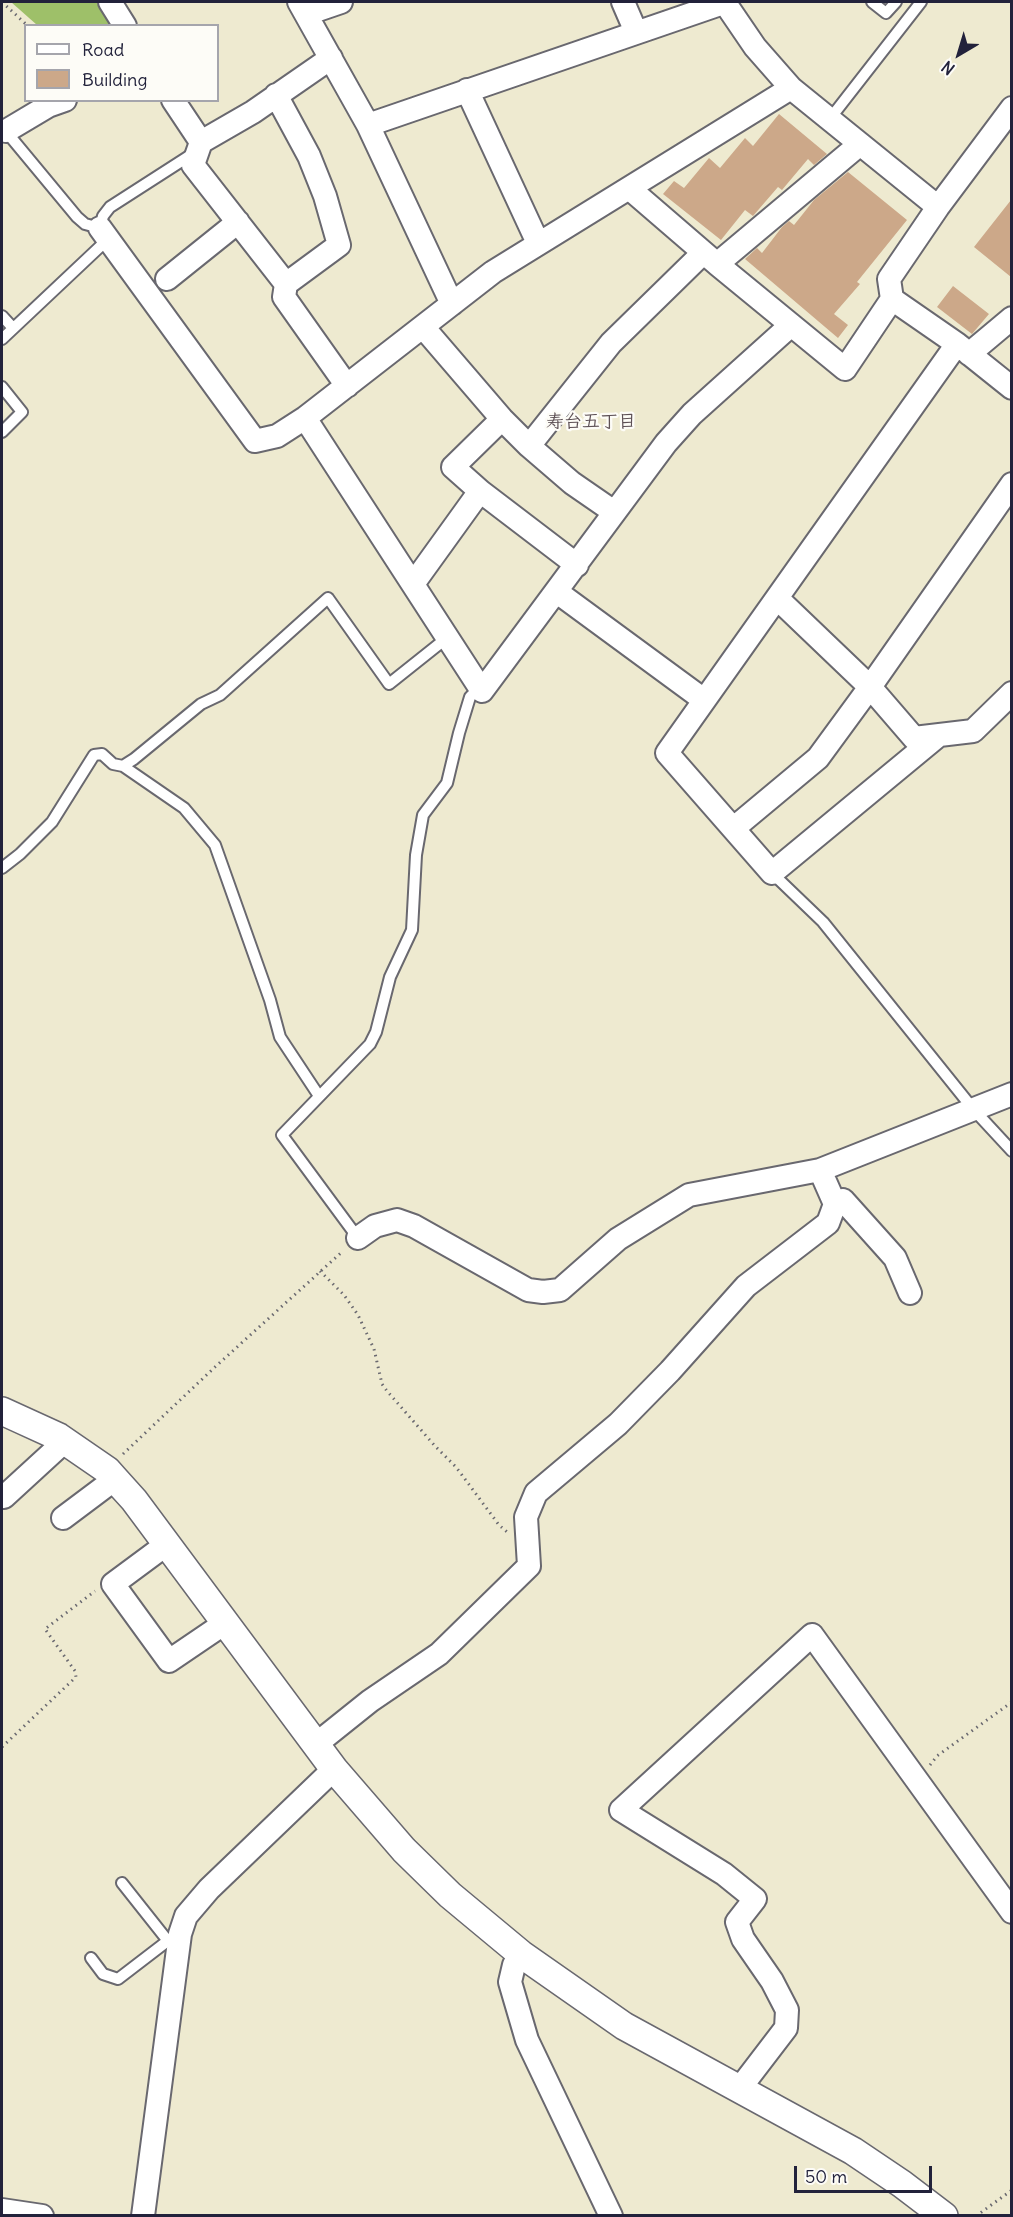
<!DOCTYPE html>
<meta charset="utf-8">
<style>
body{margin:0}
#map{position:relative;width:1013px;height:2217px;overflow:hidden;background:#eeead0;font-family:Delius,sans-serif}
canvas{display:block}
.frame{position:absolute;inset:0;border:3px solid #22223b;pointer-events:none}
.legend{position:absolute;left:24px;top:24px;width:195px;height:78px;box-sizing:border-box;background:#fdfcf7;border:2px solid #a5a5ac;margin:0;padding:8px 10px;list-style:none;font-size:18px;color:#22223b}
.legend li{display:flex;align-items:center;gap:12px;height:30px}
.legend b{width:30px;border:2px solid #a5a5ac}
.north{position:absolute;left:929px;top:24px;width:60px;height:60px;-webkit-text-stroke:4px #fdfcf7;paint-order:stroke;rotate:218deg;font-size:16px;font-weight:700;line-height:24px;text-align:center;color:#22223b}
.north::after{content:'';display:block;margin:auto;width:21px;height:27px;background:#22223b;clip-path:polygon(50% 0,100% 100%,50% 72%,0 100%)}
.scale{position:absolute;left:794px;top:2166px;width:138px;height:27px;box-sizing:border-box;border:3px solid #22223b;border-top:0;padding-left:8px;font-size:18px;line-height:21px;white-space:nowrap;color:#22223b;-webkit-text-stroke:4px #fdfcf7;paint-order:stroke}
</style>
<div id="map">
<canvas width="1013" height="2217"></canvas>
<div class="frame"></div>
<ul class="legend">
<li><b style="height:8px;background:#fff"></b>Road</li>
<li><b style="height:16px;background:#cca889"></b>Building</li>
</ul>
<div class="north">N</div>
<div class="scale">50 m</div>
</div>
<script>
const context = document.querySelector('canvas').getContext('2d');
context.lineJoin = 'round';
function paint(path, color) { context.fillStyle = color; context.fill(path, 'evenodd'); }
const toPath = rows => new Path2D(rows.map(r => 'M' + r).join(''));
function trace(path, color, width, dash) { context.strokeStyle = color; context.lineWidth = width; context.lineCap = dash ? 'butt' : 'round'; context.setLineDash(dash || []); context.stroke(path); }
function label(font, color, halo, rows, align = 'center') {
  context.font = font + ' Delius,"Klee One",sans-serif'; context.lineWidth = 4.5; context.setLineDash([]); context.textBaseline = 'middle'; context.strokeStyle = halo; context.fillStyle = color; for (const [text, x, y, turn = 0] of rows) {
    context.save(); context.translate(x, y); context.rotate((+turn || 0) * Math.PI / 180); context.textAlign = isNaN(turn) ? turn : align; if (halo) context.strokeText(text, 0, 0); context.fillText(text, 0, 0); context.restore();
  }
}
paint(toPath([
 [11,2,101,2,116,25,37,25]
]), '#9ec069');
paint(toPath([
 [779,114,827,154,814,165,808,159,782,190,778,187,753,216,745,210,721,240,663,194,674,181,684,188,709,158,720,168,745,138,753,146],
 [848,172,907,220,857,282,860,284,834,314,848,325,838,338,745,259,757,248,762,253,782,227,789,221,794,225,814,200],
 [1011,200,1011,277,974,247],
 [953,286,989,314,972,334,937,307]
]), '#cca889');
const service = toPath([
 [872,2,886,13,896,2],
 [829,120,921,2],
 [4,129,77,217,85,224,100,228],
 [2,316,13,328],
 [2,339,106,241,100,228,103,216,110,207,194,153],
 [2,387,22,412,2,432],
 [123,766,184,808,215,845,270,1000,280,1037,319,1096],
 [2,868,20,854,52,822,94,755,102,754,113,764,123,766,134,759,201,704,220,695,328,598,389,684,448,637],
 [772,873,823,922,974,1110,1012,1151],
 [358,1238,282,1135,370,1044,376,1032,390,977,412,930,416,855,423,815,447,783,459,733,470,697,480,687],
 [122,1883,168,1941],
 [91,1958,103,1974,118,1979,178,1933]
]);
const minor = toPath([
 [110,2,125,26],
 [299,2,368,125,452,304],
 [623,2,636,32],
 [725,3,755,47,791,88,938,207],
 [306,14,341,2],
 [331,58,253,112,201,142,193,165,286,284,284,297,347,386],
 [467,90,538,243],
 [276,95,309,156,325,196,339,245,286,284],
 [173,100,201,142],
 [368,125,726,2],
 [6,131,48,106,65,100],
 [630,189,717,264,845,369,892,299,889,279,938,207,1012,108],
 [100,228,255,441,277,436,305,418,493,272,791,88],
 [717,264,860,144],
 [167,279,238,222],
 [892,299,957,344,1012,388],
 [423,327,502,419,529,446,572,483,614,512],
 [969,354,1012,318],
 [305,418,482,691,666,443,692,414,791,325],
 [529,446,611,343,703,253],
 [480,491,577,565],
 [413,584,480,491,453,467,502,419],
 [557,592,704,700],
 [778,599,870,687,914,738,973,731,1012,693],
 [939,735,772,873,667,753,957,344],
 [734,828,818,758,870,687,1012,484],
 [835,1204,843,1200,895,1258,910,1293],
 [358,1238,375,1226,397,1220,414,1226,528,1290,543,1292,560,1290,618,1239,689,1195,820,1170,1012,1094],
 [4,1497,65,1441],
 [63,1518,115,1479],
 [167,1544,113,1584,169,1661,225,1623],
 [315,1745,370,1701,439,1654,529,1566,526,1517,536,1493,618,1424,670,1371,746,1286,828,1223,835,1204,820,1170],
 [521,1954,514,1965,510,1982,527,2040,611,2216],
 [743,2092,747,2079,786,2028,787,2010,772,1981,743,1939,737,1922,755,1899,724,1874,621,1810,812,1635,1012,1912],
 [2,2210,42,2216],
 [143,2216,180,1934,186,1916,209,1889,334,1769]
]);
const tertiary = toPath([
 [2,1411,59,1437,107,1470,115,1479,134,1500,334,1769,404,1850,450,1895,521,1954,624,2026,853,2151,902,2184,944,2216]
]);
trace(service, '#69686f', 14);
trace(minor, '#69686f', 26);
trace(tertiary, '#69686f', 30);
trace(toPath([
 [2,2,28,26],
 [320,1271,344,1295,358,1315,374,1349,382,1384,387,1391,435,1446,456,1467,499,1525,507,1532],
 [123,1454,215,1367,343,1251],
 [2,1747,76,1677,75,1671,45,1629,95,1591],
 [930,1765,937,1756,1012,1702],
 [976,2216,1012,2190]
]), '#69686f', 3, [1.5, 4.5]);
trace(service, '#fff', 10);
trace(minor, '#fff', 22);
trace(tertiary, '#fff', 27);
label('bold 18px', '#5e5156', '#fdfcf7', [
 ["寿台五丁目",591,422]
]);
</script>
